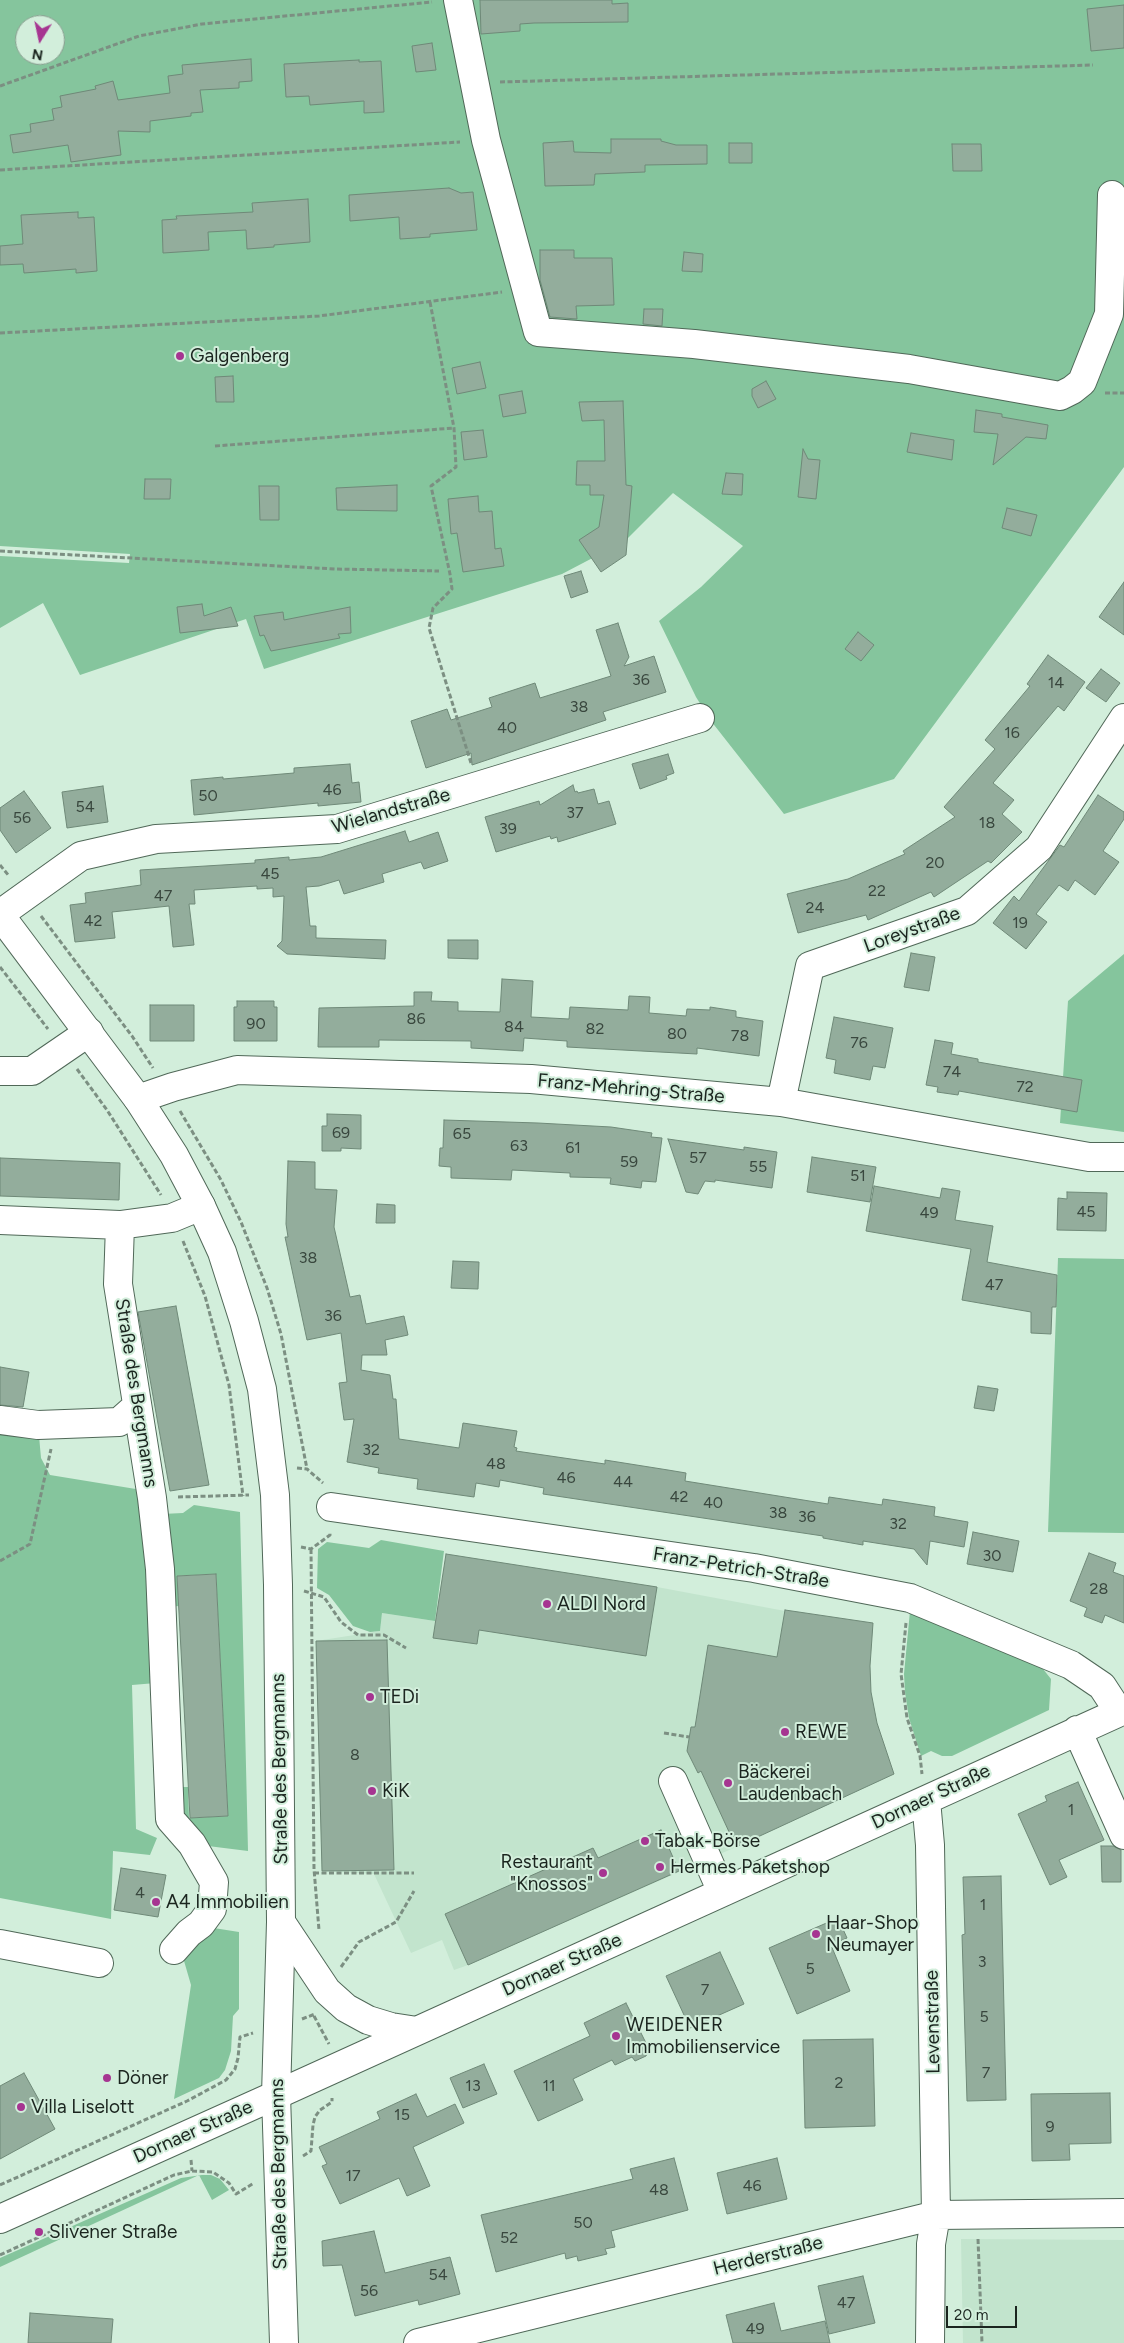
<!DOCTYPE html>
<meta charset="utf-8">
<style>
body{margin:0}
#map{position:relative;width:1124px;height:2343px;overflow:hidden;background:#d2eedb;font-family:Figtree,sans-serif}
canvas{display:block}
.north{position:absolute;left:15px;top:15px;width:50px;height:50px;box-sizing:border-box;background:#d2eedb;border:1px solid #899e90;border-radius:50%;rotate:190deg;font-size:14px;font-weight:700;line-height:20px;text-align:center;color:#1b251f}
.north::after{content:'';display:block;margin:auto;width:18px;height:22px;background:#a63591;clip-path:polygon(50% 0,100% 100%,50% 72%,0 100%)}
.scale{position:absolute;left:946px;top:2306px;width:71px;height:22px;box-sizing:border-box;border:2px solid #1b251f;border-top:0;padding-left:6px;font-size:15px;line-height:18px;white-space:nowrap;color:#1b251f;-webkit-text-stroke:4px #d2eedb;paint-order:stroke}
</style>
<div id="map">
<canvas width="1124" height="2343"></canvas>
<div class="north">N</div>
<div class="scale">20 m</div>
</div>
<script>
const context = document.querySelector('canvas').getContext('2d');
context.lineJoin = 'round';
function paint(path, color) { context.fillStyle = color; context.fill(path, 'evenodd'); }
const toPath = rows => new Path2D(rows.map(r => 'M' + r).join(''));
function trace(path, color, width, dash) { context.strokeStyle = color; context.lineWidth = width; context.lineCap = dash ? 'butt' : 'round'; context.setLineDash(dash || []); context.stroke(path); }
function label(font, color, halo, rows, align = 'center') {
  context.font = font + ' Figtree,sans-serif'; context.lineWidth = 4; context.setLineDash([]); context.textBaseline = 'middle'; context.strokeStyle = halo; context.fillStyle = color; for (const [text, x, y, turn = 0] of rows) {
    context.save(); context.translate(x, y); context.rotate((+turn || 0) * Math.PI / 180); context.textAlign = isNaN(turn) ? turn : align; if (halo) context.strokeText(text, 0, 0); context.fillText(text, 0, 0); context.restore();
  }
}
paint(toPath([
 [446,1554,657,1587,785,1611,873,1623,870,1666,871,1692,877,1723,894,1774,736,1847,468,1965,454,1970,442,1940,411,1953,374,1874,322,1871,316,1641,380,1631,382,1613,435,1621],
 [961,2239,1124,2240,1124,2343,963,2343]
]), '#c2e4cd');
paint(toPath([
 [0,0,1124,0,1124,467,894,779,784,814,711,721,696,697,659,621,701,587,743,546,673,493,625,541,562,574,264,669,246,619,80,675,43,603,0,628,0,556,129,563,130,554,0,546],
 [25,25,55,25,55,55,25,55],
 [1124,954,1124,1132,1060,1123,1068,1001],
 [1058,1258,1124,1259,1124,1533,1048,1532],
 [0,1419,38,1425,41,1458,50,1475,148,1491,156,1683,132,1685,136,1829,157,1838,150,1855,113,1851,111,1919,0,1898],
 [194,1505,240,1512,248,1851,192,1844,169,1787,188,1787,189,1818,228,1816,216,1574,177,1576,179,1606,168,1607,162,1514,183,1513],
 [381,1540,444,1551,435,1621,382,1613,380,1631,370,1632,353,1626,329,1595,317,1588,318,1549,327,1542,369,1548],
 [910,1611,1039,1664,1051,1679,1049,1710,952,1756,942,1756,931,1751,921,1756,909,1718,905,1692,904,1674],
 [201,1926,239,1932,239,2009,233,2016,231,2051,225,2070,219,2078,174,2099,191,1985,182,1954],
 [199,2175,0,2267,0,2258,181,2178,202,2175,211,2175,220,2179,229,2190,212,2200]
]), '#85c59d');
const building = toPath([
 [480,0,612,0,612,4,628,3,628,22,534,23,520,24,520,31,481,34,480,0],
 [1124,5,1124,48,1091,51,1087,9,1124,5],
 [432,43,436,70,416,72,412,46,432,43],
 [251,59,252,81,239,82,239,88,200,90,203,112,191,113,191,116,150,121,150,132,118,131,121,155,71,162,68,145,13,153,10,135,31,132,30,124,54,120,52,109,62,107,60,96,96,89,95,86,113,81,118,100,170,93,168,76,183,74,182,65,251,59],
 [359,60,359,62,381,61,384,112,364,113,364,101,310,105,309,96,286,97,284,64,359,60],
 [611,139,661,139,661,141,676,145,707,145,707,164,645,165,645,172,595,174,594,185,545,186,543,143,573,141,574,152,611,153,611,139],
 [729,143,752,143,752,163,729,163,729,143],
 [952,144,981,144,982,171,953,171,952,144],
 [449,188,461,193,473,192,477,230,430,234,430,237,400,239,399,217,350,221,349,195,449,188],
 [308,199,310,242,274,245,274,247,247,249,246,230,208,232,209,250,163,253,162,220,177,219,176,216,253,212,252,203,308,199],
 [78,212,78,218,94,217,97,271,76,273,76,269,24,273,23,264,0,265,0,246,23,244,21,215,78,212],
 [540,250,574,250,574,258,612,258,614,305,576,306,577,319,550,317,540,280,540,250],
 [684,252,703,254,702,272,682,271,684,252],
 [644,309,663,309,662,326,643,324,644,309],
 [480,362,486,388,457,394,452,368,480,362],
 [233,376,234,402,216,402,215,377,233,376],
 [766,381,776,399,758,408,752,396,752,389,766,381],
 [522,391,526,413,503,417,499,395,522,391],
 [623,401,626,485,632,486,626,555,601,572,579,540,599,527,604,495,590,495,590,485,576,485,577,461,605,461,604,420,582,421,579,402,623,401],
 [976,410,1002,414,1002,417,1048,425,1046,439,1026,437,993,465,998,434,974,432,976,410],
 [483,430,487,457,464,460,461,432,483,430],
 [911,433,954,440,952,460,907,452,911,433],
 [803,449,808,459,820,460,816,499,798,497,803,449],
 [726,473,743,474,742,495,722,494,726,473],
 [145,479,171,479,170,499,144,499,145,479],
 [397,485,397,511,337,510,336,488,397,485],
 [259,486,279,486,279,520,260,520,259,486],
 [478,496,479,512,492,511,495,549,501,548,504,566,463,572,457,533,451,534,448,499,478,496],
 [1007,508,1037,515,1031,536,1002,528,1007,508],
 [581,571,588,592,571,598,564,576,581,571],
 [1124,582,1124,635,1099,617,1124,582],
 [202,604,204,616,231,607,238,626,180,633,177,607,202,604],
 [350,607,351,633,338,634,340,638,271,651,264,635,260,636,254,616,283,612,284,620,350,607],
 [618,623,629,657,624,666,654,656,666,692,603,712,606,720,472,765,471,753,426,768,411,721,447,709,451,720,492,707,489,698,535,683,540,698,611,676,596,630,618,623],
 [858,632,874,645,861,661,845,649,858,632],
 [1048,655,1085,682,1064,711,1058,706,993,783,1014,800,1002,814,1022,832,991,863,988,861,934,897,931,892,868,920,866,915,798,933,787,894,848,879,905,854,903,851,955,817,944,807,995,749,985,740,1030,686,1027,684,1048,655],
 [1101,669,1120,683,1106,702,1086,688,1101,669],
 [668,754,674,773,666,776,667,779,640,789,632,764,668,754],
 [350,764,352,783,359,782,361,802,318,806,318,803,194,815,191,780,223,777,223,779,294,773,294,768,350,764],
 [573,785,575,792,577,791,578,793,594,789,598,804,609,801,616,824,558,842,557,837,551,839,550,836,496,852,485,817,539,801,540,805,573,785],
 [103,786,108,822,67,828,62,792,103,786],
 [24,791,51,828,16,853,0,830,0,808,24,791],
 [1098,795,1124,812,1124,819,1103,851,1119,862,1095,895,1075,880,1068,891,1059,885,1036,914,1047,922,1026,949,993,923,1014,896,1019,901,1060,845,1064,847,1098,795],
 [405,831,409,842,438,832,448,861,424,869,421,862,382,874,384,882,344,894,339,880,319,886,306,887,310,926,316,926,316,938,386,940,385,959,287,954,277,946,282,941,284,896,273,897,273,888,257,889,257,886,194,890,195,904,189,904,194,945,173,947,169,906,112,912,115,938,75,942,70,905,86,903,85,893,141,885,140,870,255,863,255,860,289,857,289,860,321,857,405,831],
 [448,940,478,940,478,959,448,958,448,940],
 [911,953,935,957,929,991,904,987,911,953],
 [502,979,533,981,531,1017,569,1019,570,1007,628,1010,629,996,650,997,649,1013,686,1016,687,1009,710,1010,710,1007,736,1011,736,1017,763,1021,759,1056,697,1048,697,1054,567,1047,567,1041,524,1038,523,1051,471,1048,471,1041,379,1040,379,1047,318,1047,319,1008,414,1006,414,992,432,992,431,1001,458,1002,458,1011,500,1012,502,979],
 [237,1001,274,1001,274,1007,277,1007,277,1041,234,1041,234,1007,237,1007,237,1001],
 [150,1005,194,1005,194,1041,150,1041,150,1005],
 [834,1017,893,1028,885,1068,873,1066,870,1080,834,1073,836,1060,826,1058,834,1017],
 [935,1040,953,1043,951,1054,978,1059,978,1062,1082,1080,1077,1112,959,1091,958,1095,937,1092,938,1087,926,1085,935,1040],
 [327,1114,361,1115,361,1149,341,1148,341,1151,322,1151,322,1126,327,1126,327,1114],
 [444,1120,538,1123,611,1127,652,1133,651,1137,662,1138,656,1182,642,1181,641,1188,610,1184,611,1178,570,1177,570,1173,512,1170,511,1180,451,1178,451,1167,439,1166,440,1148,443,1148,444,1120],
 [668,1139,744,1150,744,1147,777,1152,772,1188,715,1180,715,1182,705,1181,698,1194,686,1192,668,1139],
 [812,1157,876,1167,870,1202,807,1192,812,1157],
 [0,1158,120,1163,119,1200,0,1196,0,1158],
 [288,1161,315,1162,315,1189,337,1190,334,1227,350,1297,360,1295,366,1324,404,1316,408,1335,385,1340,387,1355,362,1355,361,1370,390,1375,393,1399,396,1399,399,1439,459,1448,463,1423,517,1431,514,1447,517,1448,516,1451,605,1464,605,1460,668,1470,686,1473,685,1481,828,1504,829,1497,882,1505,883,1499,935,1507,934,1516,968,1522,964,1547,930,1541,927,1565,914,1549,863,1541,863,1545,823,1538,823,1536,543,1494,544,1488,500,1480,499,1487,476,1483,474,1497,417,1489,418,1479,378,1473,379,1468,347,1462,354,1419,344,1420,342,1406,339,1383,347,1382,341,1333,307,1340,285,1237,288,1237,286,1224,288,1161],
 [874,1186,940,1198,942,1188,960,1191,955,1220,993,1226,987,1262,1057,1275,1056,1307,1052,1307,1051,1334,1031,1333,1031,1312,962,1300,971,1249,866,1231,874,1186],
 [1067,1192,1107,1193,1106,1231,1057,1230,1058,1198,1067,1199,1067,1192],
 [377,1204,395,1205,395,1223,376,1223,377,1204],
 [453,1261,479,1262,478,1289,451,1288,453,1261],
 [176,1306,209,1485,170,1491,138,1312,176,1306],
 [0,1367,29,1372,23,1407,0,1405,0,1367],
 [978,1386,998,1389,994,1411,974,1408,978,1386],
 [973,1532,1019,1541,1013,1572,967,1564,973,1532],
 [1089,1553,1116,1563,1113,1572,1124,1576,1124,1623,1105,1615,1102,1623,1084,1616,1087,1608,1070,1601,1089,1553],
 [446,1554,657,1587,646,1656,479,1630,477,1644,433,1638,446,1554],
 [216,1574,228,1816,190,1818,177,1576,216,1574],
 [785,1610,873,1623,870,1666,871,1692,877,1723,894,1774,736,1847,701,1771,698,1773,687,1751,691,1727,695,1727,708,1645,777,1657,785,1610],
 [387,1640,394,1870,322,1871,316,1641,387,1640],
 [1078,1782,1104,1840,1059,1860,1067,1877,1050,1885,1018,1814,1047,1801,1045,1796,1078,1782],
 [661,1830,679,1871,468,1965,445,1914,593,1848,598,1858,661,1830],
 [1101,1846,1113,1846,1121,1850,1121,1882,1102,1882,1101,1846],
 [121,1868,166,1875,158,1917,114,1910,121,1868],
 [1001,1876,1006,2100,967,2101,962,1935,965,1934,963,1877,1001,1876],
 [838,1918,847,1938,831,1945,850,1991,797,2014,769,1948,838,1918],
 [720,1952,744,2004,690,2028,666,1976,720,1952],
 [626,2003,649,2049,646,2056,635,2061,632,2057,615,2065,612,2060,573,2079,583,2100,538,2121,514,2071,590,2036,584,2023,626,2003],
 [873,2039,875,2126,805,2128,803,2040,873,2039],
 [484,2064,497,2094,463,2108,450,2078,484,2064],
 [24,2073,55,2129,0,2159,0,2086,24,2073],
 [1110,2093,1111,2143,1069,2144,1070,2160,1032,2161,1031,2094,1110,2093],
 [416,2094,427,2117,455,2104,464,2123,413,2147,430,2186,407,2196,399,2178,340,2204,322,2166,327,2164,319,2147,380,2119,377,2112,416,2094],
 [674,2158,688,2210,611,2231,615,2247,605,2249,607,2254,578,2261,577,2256,566,2259,565,2253,496,2272,481,2215,633,2179,630,2169,674,2158],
 [777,2158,787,2199,727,2214,717,2173,777,2158],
 [374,2231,385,2273,450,2257,460,2294,419,2305,418,2300,355,2316,342,2265,323,2266,322,2241,374,2231],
 [863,2276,875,2323,829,2334,818,2286,863,2276],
 [774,2303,781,2331,825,2321,830,2343,733,2343,726,2315,774,2303],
 [30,2313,113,2319,111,2343,28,2343,30,2313]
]);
paint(building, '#93ad9c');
trace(building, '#6f8978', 1);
const minor = toPath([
 [458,0,486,140,538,332,694,344,909,369,1060,396,1072,390,1082,382,1109,314,1112,195],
 [0,914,81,856,156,839,337,829,700,718],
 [0,1071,32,1071,89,1032],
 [138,1099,173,1087,237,1070,531,1079,781,1102,1089,1157,1124,1157],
 [781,1102,810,966,967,911,1039,848,1124,718],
 [0,1220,120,1225,172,1218,201,1206],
 [120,1225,118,1284,152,1498,160,1569,170,1819,192,1844,214,1882,212,1909,201,1924,189,1933,174,1950],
 [0,1420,38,1425,119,1422,137,1406],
 [331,1507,754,1568,910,1598,1071,1665,1102,1686,1119,1712],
 [1077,1730,1124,1835],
 [673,1781,722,1892],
 [926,1800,930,1845,936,2215,931,2244,930,2343],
 [281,1922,327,1991,346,2008,368,2020,391,2027,417,2031],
 [0,1944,99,1963],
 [276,2095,1124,1710],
 [418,2343,936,2215,1124,2213]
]);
const major = toPath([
 [0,915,138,1099,174,1155,201,1206,222,1252,244,1321,262,1389,275,1495,278,1585,281,1922,276,2095,284,2343],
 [0,2219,276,2095]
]);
trace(minor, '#506858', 30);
trace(major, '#506858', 30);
trace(toPath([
 [500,82,1093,65],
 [0,86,139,36,202,24,432,2],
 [0,170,460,142],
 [430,302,454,428,456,467,431,486,450,574,452,589,433,608,429,628,471,763],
 [0,333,319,316,502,292],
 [1105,393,1124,393],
 [215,446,454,428],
 [0,551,335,569,439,571],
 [0,865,9,876],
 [41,916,132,1036,153,1068],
 [0,967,48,1029],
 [77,1069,107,1110,161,1195],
 [180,1111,221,1180,241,1222,267,1288,281,1334,307,1469],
 [183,1241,205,1296,229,1385,243,1496],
 [297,1468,307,1469,323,1483],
 [178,1497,249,1495],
 [301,1547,311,1549,330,1535,330,1533],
 [311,1549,314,1869,319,1930],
 [0,1561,30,1544,51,1449],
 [304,1591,324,1597,341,1622,358,1635,384,1635,406,1648],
 [906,1623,901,1674,907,1718,920,1756,922,1774],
 [664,1733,689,1737],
 [314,1873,414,1873],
 [341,1967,359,1942,396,1922,414,1891],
 [314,2016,329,2044],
 [302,2019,315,2014],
 [303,2156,311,2151,313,2125,315,2117,320,2110,332,2102,332,2098],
 [191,2160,192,2171],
 [0,2185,187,2101,226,2080,235,2069,238,2058,240,2037,253,2033],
 [978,2239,982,2343],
 [0,2255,174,2175,192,2171,213,2172,229,2183,236,2194,254,2183]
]), '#7c8f82', 3, [5, 2.5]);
trace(minor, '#fff', 28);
trace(major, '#fff', 28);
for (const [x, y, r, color] of [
 [180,356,5,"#a63591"],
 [547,1604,5,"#a63591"],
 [370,1697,5,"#a63591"],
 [785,1732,5,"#a63591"],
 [728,1783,5,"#a63591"],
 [372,1791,5,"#a63591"],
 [645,1841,5,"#a63591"],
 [660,1867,5,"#a63591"],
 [603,1873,5,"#a63591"],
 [156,1902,5,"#a63591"],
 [816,1934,5,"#a63591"],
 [616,2036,5,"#a63591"],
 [107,2078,5,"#a63591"],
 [21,2107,5,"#a63591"],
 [39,2232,5,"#a63591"]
]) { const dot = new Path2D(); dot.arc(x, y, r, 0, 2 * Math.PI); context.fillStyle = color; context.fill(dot); trace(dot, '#d2eedb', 2); }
label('16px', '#39473e', null, [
 ["36",641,680],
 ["14",1056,683],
 ["38",579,707],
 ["40",507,728],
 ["16",1012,733],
 ["46",332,790],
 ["50",208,796],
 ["54",85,807],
 ["37",575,813],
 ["56",22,818],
 ["18",987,823],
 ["39",508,829],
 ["20",935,863],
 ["45",270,874],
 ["22",877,891],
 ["47",163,896],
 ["24",815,908],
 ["42",93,921],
 ["19",1020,923],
 ["86",416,1019],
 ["90",256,1024],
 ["84",514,1027],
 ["82",595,1029],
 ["80",677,1034],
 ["78",740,1036],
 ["76",859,1043],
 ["74",952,1072],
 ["72",1025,1087],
 ["69",341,1133],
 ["65",462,1134],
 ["63",519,1146],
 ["61",573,1148],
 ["57",698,1158],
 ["59",629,1162],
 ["55",758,1167],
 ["51",858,1176],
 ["45",1086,1212],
 ["49",929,1213],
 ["38",308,1258],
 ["47",994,1285],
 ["36",333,1316],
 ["32",371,1450],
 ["48",496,1464],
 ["46",566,1478],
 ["44",623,1482],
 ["42",679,1497],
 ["40",713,1503],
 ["38",778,1513],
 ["36",807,1517],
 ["32",898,1524],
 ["30",992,1556],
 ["28",1099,1589],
 ["8",355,1755],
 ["1",1071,1810],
 ["4",140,1893],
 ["1",983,1905],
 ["3",982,1962],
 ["5",810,1969],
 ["7",705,1990],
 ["5",984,2017],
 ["7",986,2073],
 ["2",839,2083],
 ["13",473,2086],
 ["11",549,2086],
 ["15",402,2115],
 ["9",1050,2127],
 ["17",353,2176],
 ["46",752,2186],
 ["48",659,2190],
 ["50",583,2223],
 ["52",509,2238],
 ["54",438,2275],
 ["56",369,2291],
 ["47",846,2303],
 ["49",755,2329]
]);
label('19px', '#1b251f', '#d2eedb', [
 ["Galgenberg",190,356],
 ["ALDI Nord",557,1604],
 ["TEDi",380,1697],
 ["REWE",795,1732],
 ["Bäckerei",738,1772],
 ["Laudenbach",738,1794],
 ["KiK",382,1791],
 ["Tabak-Börse",655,1841],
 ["Restaurant",593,1862,"right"],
 ["\"Knossos\"",593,1884,"right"],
 ["Hermes Paketshop",670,1867],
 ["A4 Immobilien",166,1902],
 ["Haar-Shop",826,1923],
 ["Neumayer",826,1945],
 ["WEIDENER",626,2025],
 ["Immobilienservice",626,2047],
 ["Döner",117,2078],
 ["Villa Liselott",31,2107],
 ["Slivener Straße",49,2232]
], 'left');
label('19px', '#1b251f', '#d2eedb', [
 ["Wielandstraße",391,811,-16],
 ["Loreystraße",912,930,-20],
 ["Franz-Mehring-Straße",631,1089,5],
 ["Straße des Bergmanns",136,1393,81],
 ["Franz-Petrich-Straße",741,1568,9],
 ["Straße des Bergmanns",280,1769,-91],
 ["Dornaer Straße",931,1797,-25],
 ["Dornaer Straße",562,1965,-24],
 ["Levenstraße",933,2022,-91],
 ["Dornaer Straße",193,2132,-24],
 ["Straße des Bergmanns",279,2174,-91],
 ["Herderstraße",768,2256,-14]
]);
</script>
